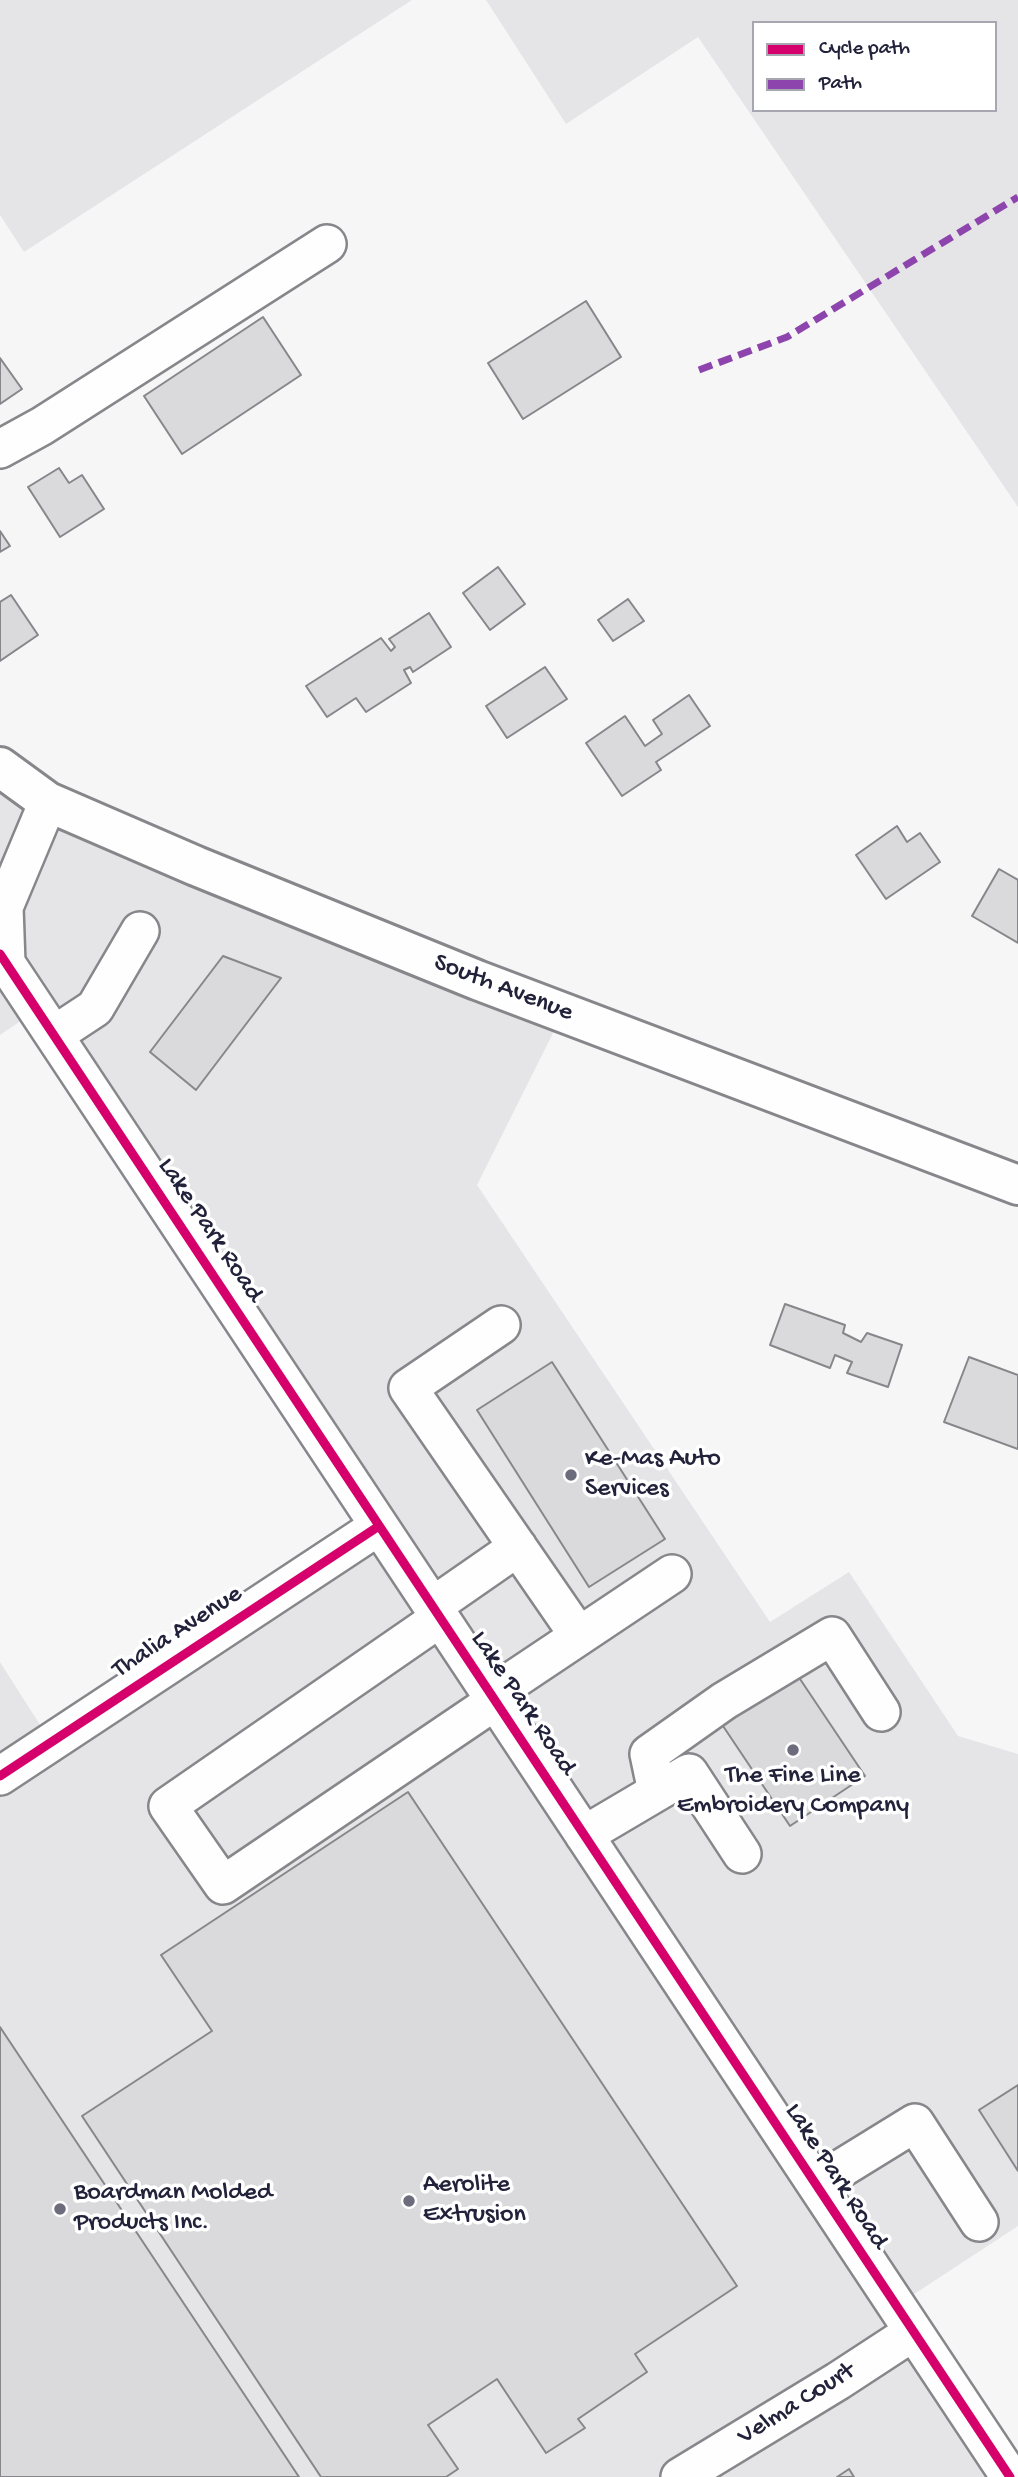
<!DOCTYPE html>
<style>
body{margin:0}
#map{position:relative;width:1018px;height:2477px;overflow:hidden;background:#f6f6f7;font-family:"Gochi Hand",sans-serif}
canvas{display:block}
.legend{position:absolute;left:752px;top:21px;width:245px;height:91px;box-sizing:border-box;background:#fff;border:2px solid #a7a7b1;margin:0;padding:9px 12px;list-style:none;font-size:21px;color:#22223b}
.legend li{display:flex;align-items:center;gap:14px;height:35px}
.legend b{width:35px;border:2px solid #a7a7b1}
</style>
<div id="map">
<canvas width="1018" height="2477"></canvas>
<ul class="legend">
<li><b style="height:9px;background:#d6006c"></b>Cycle path</li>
<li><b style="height:9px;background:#8e44ad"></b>Path</li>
</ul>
</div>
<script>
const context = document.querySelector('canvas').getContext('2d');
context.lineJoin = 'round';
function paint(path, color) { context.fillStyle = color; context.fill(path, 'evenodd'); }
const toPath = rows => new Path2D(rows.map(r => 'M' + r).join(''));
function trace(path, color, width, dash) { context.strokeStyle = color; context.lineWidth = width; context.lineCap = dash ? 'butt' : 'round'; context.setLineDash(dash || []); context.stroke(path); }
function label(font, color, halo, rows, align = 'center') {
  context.font = font + ' "Gochi Hand",sans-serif'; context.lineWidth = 7; context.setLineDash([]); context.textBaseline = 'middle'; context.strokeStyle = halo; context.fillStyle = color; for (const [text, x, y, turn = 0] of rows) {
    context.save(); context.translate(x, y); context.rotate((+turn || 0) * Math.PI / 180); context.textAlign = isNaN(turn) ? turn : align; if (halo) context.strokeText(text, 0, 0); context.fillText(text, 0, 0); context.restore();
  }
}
paint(toPath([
 [0,0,412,0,24,252,0,215],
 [486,0,1018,0,1018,507,698,37,566,124],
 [754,23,995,23,995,110,754,110],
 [0,767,563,1013,477,1185,770,1622,849,1572,958,1736,1018,1754,1018,2226,896,2306,1010,2477,0,2477,0,1662,51,1742,379,1526,37,1010,0,1035]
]), '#e5e5e8');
const building = toPath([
 [586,301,621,357,523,419,488,363,586,301],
 [263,317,301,375,182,454,144,396,263,317],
 [0,358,22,389,0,404,0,358],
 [59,468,69,483,82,475,104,509,60,537,28,487,59,468],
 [0,531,10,546,0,552,0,531],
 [498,567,525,604,490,630,463,593,498,567],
 [11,595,38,635,0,661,0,602,11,595],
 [628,599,644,621,613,641,598,620,628,599],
 [429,613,451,647,413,672,410,667,404,670,411,683,366,712,356,698,327,717,306,686,381,638,391,651,395,647,389,639,429,613],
 [545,667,567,699,507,738,486,706,545,667],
 [689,695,710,726,656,762,661,770,622,796,586,743,625,716,645,746,662,734,653,720,689,695],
 [897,826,907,842,920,833,940,862,886,899,856,855,897,826],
 [999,869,1018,880,1018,943,972,916,999,869],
 [223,956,281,978,196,1090,150,1052,223,956],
 [785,1304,845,1325,843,1333,861,1342,867,1333,902,1345,888,1387,847,1373,852,1362,835,1355,830,1368,770,1345,785,1304],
 [969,1357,1018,1375,1018,1449,944,1422,969,1357],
 [552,1362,665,1539,589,1587,477,1410,552,1362],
 [796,1673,865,1776,790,1826,721,1723,796,1673],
 [408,1792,737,2286,635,2354,647,2372,578,2419,585,2428,546,2453,497,2379,428,2425,458,2469,446,2477,321,2477,82,2116,212,2031,161,1955,408,1792],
 [0,2027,242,2391,299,2477,0,2477,0,2027],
 [1018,2085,1018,2171,979,2110,1018,2085],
 [849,2469,854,2477,837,2477,849,2469]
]);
paint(building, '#dadadd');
trace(building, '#86868b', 2);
const minor = toPath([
 [0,449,42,426,327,244],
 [0,954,1010,2477],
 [6,963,4,907,48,802],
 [54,1035,95,1008,140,931],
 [501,1325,408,1388,579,1636],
 [433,1606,518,1547],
 [440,1618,168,1806,223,1885,495,1701],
 [491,1695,672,1574],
 [0,1776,379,1526],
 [657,1792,649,1754,724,1701,832,1636,881,1712],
 [584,1835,689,1773,742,1854],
 [816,2184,915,2123,979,2222],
 [680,2477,838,2381,913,2332]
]);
const major = toPath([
 [0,767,48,802,196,866,477,980,1018,1185]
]);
trace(minor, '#86868b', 42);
trace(major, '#86868b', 44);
trace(minor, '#fefefe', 37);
trace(major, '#fefefe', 38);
trace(toPath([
 [699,370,787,337,1018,197]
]), '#8e44ad', 7, [14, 7]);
trace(toPath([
 [0,954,1010,2477],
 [0,1776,379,1526]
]), '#d6006c', 9);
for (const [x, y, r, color] of [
 [571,1475,7,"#6c6c7d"],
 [793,1750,7,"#6c6c7d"],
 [409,2201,7,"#6c6c7d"],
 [60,2209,7,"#6c6c7d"]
]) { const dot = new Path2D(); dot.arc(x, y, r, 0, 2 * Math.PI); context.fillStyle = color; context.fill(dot); trace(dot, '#fff', 2.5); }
label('26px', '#22223b', '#fff', [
 ["South Avenue",503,989,21],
 ["Lake Park Road",209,1231,56],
 ["Thalia Avenue",178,1633,-33],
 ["Lake Park Road",522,1704,56],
 ["Lake Park Road",835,2177,57],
 ["Velma Court",797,2405,-32]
]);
label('26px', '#22223b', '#fff', [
 ["Ke-Mas Auto",585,1460],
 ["Services",585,1490],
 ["The Fine Line",793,1777,"center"],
 ["Embroidery Company",793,1807,"center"],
 ["Aerolite",423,2186],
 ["Extrusion",423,2216],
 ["Boardman Molded",74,2194],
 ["Products Inc.",74,2224]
], 'left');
</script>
